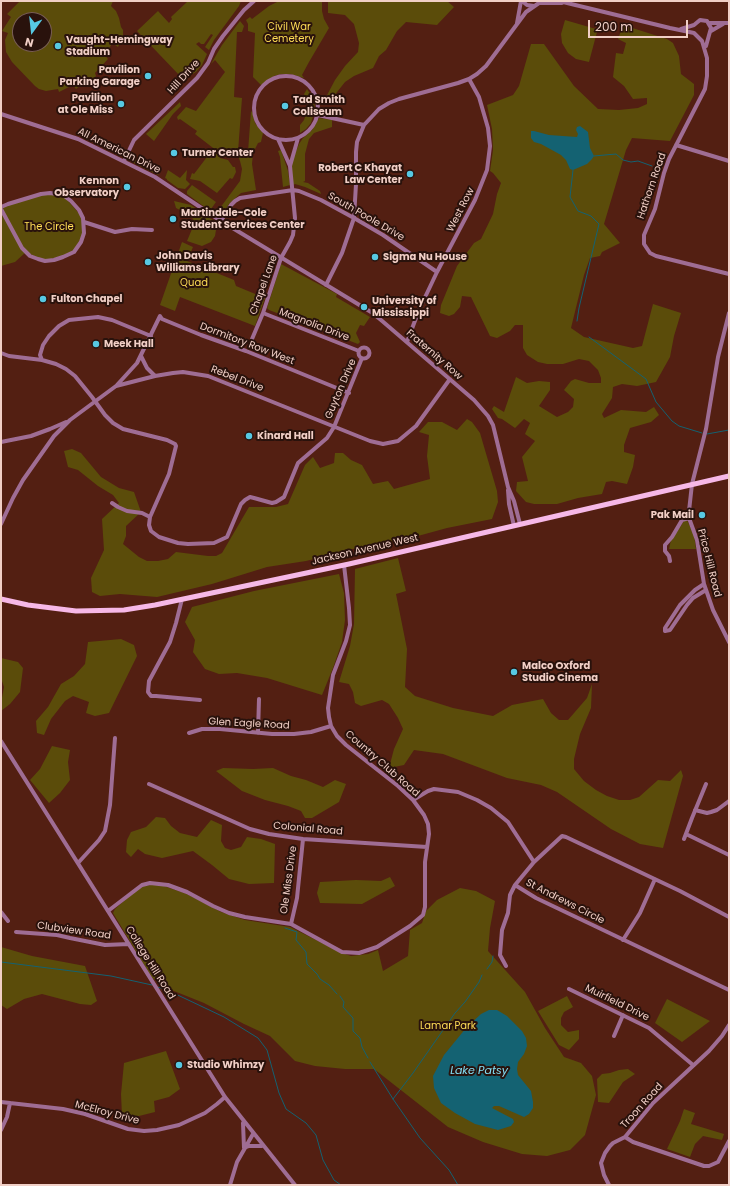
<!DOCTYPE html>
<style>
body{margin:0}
#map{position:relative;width:730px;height:1186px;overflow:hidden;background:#531f12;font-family:Poppins,sans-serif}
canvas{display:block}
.frame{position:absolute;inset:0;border:2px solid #f1cfc6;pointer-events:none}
.north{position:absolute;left:12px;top:12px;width:40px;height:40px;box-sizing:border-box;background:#29120c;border:1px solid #795e56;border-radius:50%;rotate:195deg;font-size:11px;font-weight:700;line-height:16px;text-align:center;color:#f1cfc6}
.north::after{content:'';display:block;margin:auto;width:14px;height:18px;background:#57c9e3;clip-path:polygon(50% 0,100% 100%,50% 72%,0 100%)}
.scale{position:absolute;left:588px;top:20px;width:100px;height:18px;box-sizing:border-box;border:2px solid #f1cfc6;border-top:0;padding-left:5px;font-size:12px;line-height:14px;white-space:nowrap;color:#f1cfc6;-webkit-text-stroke:3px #29120c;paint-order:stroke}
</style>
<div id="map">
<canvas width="730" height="1186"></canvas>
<div class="frame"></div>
<div class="north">N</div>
<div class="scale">200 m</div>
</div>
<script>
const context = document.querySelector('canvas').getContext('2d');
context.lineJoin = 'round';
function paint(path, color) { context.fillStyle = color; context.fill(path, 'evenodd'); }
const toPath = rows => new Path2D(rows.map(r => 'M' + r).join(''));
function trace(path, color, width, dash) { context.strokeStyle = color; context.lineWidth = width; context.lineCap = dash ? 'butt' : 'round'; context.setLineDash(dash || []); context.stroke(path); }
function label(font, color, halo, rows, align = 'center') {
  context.font = font + ' Poppins,sans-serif'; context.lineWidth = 4; context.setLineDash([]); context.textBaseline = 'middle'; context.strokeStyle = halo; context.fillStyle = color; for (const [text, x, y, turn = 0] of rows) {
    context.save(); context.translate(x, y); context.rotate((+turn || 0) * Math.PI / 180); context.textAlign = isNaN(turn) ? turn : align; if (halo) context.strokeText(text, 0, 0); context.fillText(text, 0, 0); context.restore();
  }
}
paint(toPath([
 [20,1,113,1,111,6,116,11,119,18,121,27,123,30,123,36,118,47,115,45,115,43,113,42,105,55,108,59,95,73,96,76,93,79,91,77,76,89,73,85,59,92,58,89,46,91,39,89,35,86,12,62,6,52,5,40,8,33,2,31,11,17,7,14],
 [20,20,44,20,44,44,20,44],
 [188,1,241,1,239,6,214,40,209,50,205,47,213,35,211,34,204,44,201,44,199,42,196,44,207,54,202,65,196,72,186,78,180,76,137,31,158,11,169,23,172,19,171,17],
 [279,1,322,1,322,11,324,19,329,28,309,62,302,75,304,78,290,74,281,74,274,76,261,85,253,77,255,33,248,31,248,24,246,20,250,17,252,19,269,6],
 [328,1,447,1,454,7,437,25,406,22,397,31,386,50,379,56,373,68,354,76,345,82,330,101,325,99,335,80,345,66,358,52,359,43,354,24,345,15,328,13],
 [565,20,596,29,597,32,589,62,576,59,568,53,562,43,561,34],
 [240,21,244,26,242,32,237,32,234,97,242,98,238,152,248,152,251,111,253,113,255,123,263,133,261,142,258,143,254,151,249,152,253,153,252,164,256,190,241,193,229,204,222,215,219,216,214,211,217,212,240,181,242,169,240,161,237,154,230,150,220,148,220,151,217,151,195,134,197,131,180,119,178,120,177,117,186,107,196,111,225,72,215,60,211,64,222,45],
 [623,25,667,39,673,43,679,56,681,74,694,84,694,95,670,141,632,138,626,150,604,224,620,243,602,252,600,256,590,258,584,275,571,328,584,337,633,348,642,346,653,304,681,313,674,336,670,357,656,382,637,386,622,384,613,387,612,398,602,414,604,418,621,410,646,412,654,407,659,415,651,422,630,428,624,445,624,452,635,455,633,467,627,484,612,481,606,482,602,494,578,498,557,504,534,504,526,502,516,491,517,482,528,481,522,457,535,441,525,434,530,423,524,419,515,428,502,419,498,418,492,409,494,406,504,412,516,377,527,383,539,381,550,382,550,390,539,406,557,417,568,412,573,407,574,399,564,390,571,381,575,379,589,383,601,383,601,378,598,370,589,361,579,359,563,364,547,364,538,362,527,355,523,348,523,325,515,325,510,331,497,338,490,336,471,297,462,296,460,307,454,314,449,316,440,313,441,305,457,266,474,243,481,239,493,214,497,194,501,183,493,173,490,171,493,150,492,129,487,105,513,95,519,86,531,44,544,44,574,86,598,109,619,110,638,108,647,104,647,98,633,99,624,86,613,77,616,53,623,54,626,43,618,39],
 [307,89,314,100,315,109,311,123,306,129,300,133,300,125,304,120,308,108,307,101,304,94],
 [180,102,181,106,173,114,154,141,146,134],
 [319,118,332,120,332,127,314,133,309,139,305,154,305,181,303,182,308,183,320,191,321,194,305,187,295,184,293,185,290,166,299,144,303,138,312,130],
 [210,150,216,154,220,155,220,158,228,160,233,167,235,167,236,172,233,178,232,179,230,178,217,193,200,181,190,179,192,173,194,174,210,153,208,152],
 [281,150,288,171,290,185,283,187,280,157,278,151],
 [131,157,142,163,145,160,161,171,158,175,134,163,131,160],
 [168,170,180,178,187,170,186,180,190,184,185,189,178,188,167,180,167,179,165,178],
 [192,185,216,202,211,209,206,208,187,194,187,191],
 [41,194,63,195,83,218,84,233,74,252,45,261,26,252,15,262,1,266,1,207],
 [174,201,191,205,214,221,216,230,215,236,211,242,202,246,187,241,195,222,190,215,176,208],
 [182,242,193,247,187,261,234,280,236,286,265,298,255,326,180,297,175,311,160,305],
 [281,264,337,294,336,297,370,317,364,326,360,325,356,333,360,342,358,344,269,310,267,308],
 [467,419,472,422,480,433,497,491,498,502,492,519,447,528,407,539,353,549,306,561,267,567,212,584,157,597,120,594,100,596,92,592,91,578,104,550,102,519,119,503,113,495,98,486,78,470,68,467,64,451,72,449,81,453,101,477,119,488,134,492,141,512,126,526,126,536,123,544,139,557,147,561,158,561,168,559,176,552,208,556,216,556,222,553,249,507,276,507,288,504,305,465,313,457,320,468,334,463,335,453,343,453,351,460,362,465,373,484,388,481,394,489,430,479,427,456,429,435,419,432,428,422,442,422,457,430],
 [684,520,687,520,694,535,696,549,669,549,671,540,681,526],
 [398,558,406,591,396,594,407,649,405,687,415,696,453,708,493,716,512,705,543,699,551,713,559,720,568,720,587,698,592,684,591,708,580,734,574,759,574,769,584,781,596,790,607,796,619,800,630,800,639,797,658,780,670,781,681,770,683,776,663,848,640,844,611,829,557,792,541,785,507,778,443,754,414,750,404,765,389,768,394,749,403,729,398,718,389,704,382,700,361,706,355,703,353,692,349,684,339,682,350,646,354,624,355,569],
 [339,574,344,593,345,620,342,642,333,668,322,695,267,678,237,673,219,674,205,669,193,652,195,640,185,622,192,607,254,591],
 [121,639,134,645,137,656,109,713,95,716,86,713,89,702,73,696,65,701,51,719,44,735,37,733,36,721,48,707,61,684,74,676,85,664,88,642],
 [1,658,18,662,23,668,20,692,10,704,1,711,1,703,4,687,1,678],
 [52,746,70,750,68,762,70,780,60,793,49,803,30,780,40,769],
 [223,768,253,769,273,768,291,776,306,780,323,787,335,780,346,784,339,802,312,818,305,818,301,811,288,806,265,800,242,791,216,771],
 [156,817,165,818,171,826,180,833,197,837,211,820,222,825,221,841,225,848,231,850,241,847,247,837,261,839,275,844,274,883,249,884,229,879,212,865,193,851,162,858,145,854,138,849,131,857,126,852,127,840,131,832,146,827],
 [390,877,395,886,362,904,320,903,317,893,320,882,356,880,381,881],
 [151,885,161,885,187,894,221,912,245,920,290,927,342,953,351,956,368,954,378,950,383,971,408,956,410,930,422,923,426,911,437,900,460,888,476,891,495,901,490,928,488,951,525,992,545,1028,564,1057,581,1063,592,1076,596,1095,585,1135,570,1150,547,1156,522,1154,483,1142,448,1127,374,1069,345,1069,315,1066,295,1061,270,1036,244,1024,204,1003,174,991,152,978,113,913,115,909,136,890,143,886],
 [1,947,32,956,85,966,97,1001,91,1005,80,1004,42,994,24,999,7,1009,1,1005],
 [567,996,573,1007,564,1012,561,1018,561,1025,568,1032,579,1030,579,1039,569,1050,559,1045,538,1011],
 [667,999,710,1021,682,1042,655,1023],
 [166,1051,180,1089,169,1097,154,1101,155,1112,139,1116,122,1116,121,1094,124,1063],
 [628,1069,635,1074,623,1082,609,1103,598,1102,597,1079,602,1074,610,1073,619,1070],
 [684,1109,695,1113,691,1124,724,1134,722,1140,703,1136,695,1144,690,1157,667,1149,680,1121]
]), '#5b4c0a');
paint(toPath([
 [580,126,588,132,590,148,594,156,592,159,587,164,573,170,570,169,566,160,561,155,541,144,534,142,531,138,531,131,534,131,549,135,577,137,578,134,576,130,577,127],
 [489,1010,497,1010,507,1016,522,1031,526,1038,527,1046,524,1054,518,1062,517,1069,518,1075,531,1091,533,1102,533,1108,529,1114,524,1117,499,1106,494,1106,492,1108,513,1119,514,1122,511,1126,498,1130,475,1124,455,1113,441,1103,434,1088,433,1076,444,1055,466,1028,481,1014]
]), '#146272');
trace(toPath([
 [594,156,616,154,623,160,631,162,638,161,652,166],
 [573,170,570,197,578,211,591,216,599,224,579,308,577,321],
 [589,337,646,379,656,402,672,421,679,426,702,433],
 [707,434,729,430],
 [285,928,297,932,296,940,306,952,307,964,317,974,320,979,329,985,337,994],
 [1,962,111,976,152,985],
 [487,969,492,962,493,956],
 [157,987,165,989,224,1017,258,1038,267,1050,279,1093,286,1109,306,1123,316,1135,323,1160,334,1180,341,1185],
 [340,996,344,1002,343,1007,353,1018,353,1031,360,1038,362,1047,368,1058],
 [370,1062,393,1099,420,1138,449,1170,458,1185],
 [393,1099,413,1073,455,1013,465,1002,479,982,482,975]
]), '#146272', 1);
trace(toPath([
 [522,1,527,5,534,6],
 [559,1,670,28,694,33,702,41,707,58,707,76,705,89,669,159,664,173,655,209,644,235,644,244,650,253,656,256,729,274],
 [539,3,562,3],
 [517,23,521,1],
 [709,23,729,23],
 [681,29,694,25,700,20,707,21,711,28,706,46],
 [711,31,723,24],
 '254 108a32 32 0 1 1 64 0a32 32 0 1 1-64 0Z',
 [1,114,78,139,155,177,221,221,371,312,381,320,474,400,488,416,493,425,508,487,514,501,520,524],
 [318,115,364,125],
 [278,139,290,166,298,138],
 [676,145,729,161],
 [124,161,134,140,197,78,208,63,214,49,223,36,244,10,254,1],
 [1,207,8,204,41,194,50,193,63,195,71,201,79,210,83,218,84,233,81,242,74,252,63,257,54,260,45,261,38,259,30,256,22,248,1,209],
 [221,221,231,205,235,201,240,198,293,190,299,191,321,200,354,218,383,235,437,272],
 [84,222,115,232,132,229,152,230],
 [326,285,342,253,354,218,356,184,356,152,357,142,364,125,379,109,389,103,399,99,458,83,469,79,477,74,486,66,526,12,539,3,540,1],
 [263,313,359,351],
 [729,313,718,357,706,429,692,484,689,511,689,518,697,540,704,584,713,610,729,642],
 [252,339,263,313,281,258,290,242,293,235,295,218,290,166],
 [407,342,419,310,437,272,475,200,487,170,490,146,488,128,479,97,469,79],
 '358.5 353a5.5 5.5 0 1 1 11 0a5.5 5.5 0 1 1-11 0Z',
 [1,353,9,356,42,360,56,364,66,369,75,376,92,397,105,415,113,423,123,429,167,440,175,444,176,446,169,474,150,517,149,525,151,531,159,537,178,543,188,544,214,543,227,537,241,504,245,500,250,497,254,498,272,503,276,502,284,497,298,463,327,438,334,427,362,358],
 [141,356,147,368,155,376],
 [42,360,40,355,43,345,49,336,59,326,69,320,98,317,112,320,151,336],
 [117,385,137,363,160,316,162,319,201,335,246,351,349,393],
 [1,442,31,436,50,429,66,422],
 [508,490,509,504,514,526],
 [112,503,118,507,127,511,142,513,150,517],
 [1,524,13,498,23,480,54,436,70,420,116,386,155,376,173,373,183,372,208,376,370,441,383,444,398,441,416,426,450,379],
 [670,561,669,556,665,551,665,545,672,537,682,520,689,518],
 [182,599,176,623,170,642,149,681,148,692,151,696,156,696,200,700],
 [665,631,665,628,680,605,695,590,704,584],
 [665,631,670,630,687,605,693,598,706,590],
 [189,733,202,729,220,729,272,734,294,734,311,732,331,726],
 [258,733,259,699],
 [1,741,225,1097,295,1185],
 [149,784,250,829,269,834,303,839,427,847],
 [413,800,428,791,434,789,458,792,477,800,491,808,508,822,534,862],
 [695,810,707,813,711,812,717,810,729,801],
 [686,834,729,855],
 [684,839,692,818,706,784],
 [78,863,99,840,105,831,110,805,115,738],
 [108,911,142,885,150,883,168,885,187,892,213,906,229,913,245,917,291,924,342,952,359,953,377,947,410,926,423,915,425,907,425,862,429,834,428,824,424,815,413,800,398,786,346,745,337,736,331,726,329,717,328,708,333,675,346,641,350,625,349,608,344,565],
 [1,912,8,921],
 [729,917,680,891,566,837,562,836,534,862,515,885,536,898,729,990],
 [291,924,297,898,303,839],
 [16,932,57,935,70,938,105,945,129,944],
 [623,940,640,913,655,879],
 [506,966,500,955,502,930,508,913,510,895,515,885],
 [569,989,649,1028,693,1065],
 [614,1036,623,1015],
 [1,1102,63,1109,85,1114,128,1129,144,1131,157,1130,179,1125,205,1113,217,1104,225,1097],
 [243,1123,244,1148,249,1146,262,1146],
 [1,1130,7,1117,10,1103],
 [625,1137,633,1142,704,1166,709,1166,718,1162,729,1141],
 [230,1185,237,1162,253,1134],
 [609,1185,604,1175,601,1163,605,1153,610,1146,613,1143,625,1137,653,1103,709,1051,722,1036,729,1025]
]), '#9f6d94', 4);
trace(toPath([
 [1,599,28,605,76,611,124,610,155,605,349,564,729,476]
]), '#f6b8e7', 5);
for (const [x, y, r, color] of [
 [58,46,4,"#57c9e3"],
 [148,76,4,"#57c9e3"],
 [121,104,4,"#57c9e3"],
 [285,106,4,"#57c9e3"],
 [174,153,4,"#57c9e3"],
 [410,174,4,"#57c9e3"],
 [127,187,4,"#57c9e3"],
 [173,219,4,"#57c9e3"],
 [375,257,4,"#57c9e3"],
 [148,262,4,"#57c9e3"],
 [43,299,4,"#57c9e3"],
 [364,307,4,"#57c9e3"],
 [96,344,4,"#57c9e3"],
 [249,436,4,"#57c9e3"],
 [702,515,4,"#57c9e3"],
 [514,672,4,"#57c9e3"],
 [179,1065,4,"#57c9e3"]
]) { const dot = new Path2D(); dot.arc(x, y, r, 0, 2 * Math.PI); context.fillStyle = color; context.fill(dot); trace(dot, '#29120c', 1.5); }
label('10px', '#ffde56', '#29120c', [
 ["Civil War",289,27],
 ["Cemetery",289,39],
 ["The Circle",49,227],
 ["Quad",194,283],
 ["Lamar Park",448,1026]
]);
label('bold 10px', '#f1cfc6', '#29120c', [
 ["Vaught-Hemingway",66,40],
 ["Stadium",66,52],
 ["Pavilion",140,70,"right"],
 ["Parking Garage",140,82,"right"],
 ["Pavilion",113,98,"right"],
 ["at Ole Miss",113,110,"right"],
 ["Tad Smith",293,100],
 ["Coliseum",293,112],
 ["Turner Center",182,153],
 ["Robert C Khayat",402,168,"right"],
 ["Law Center",402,180,"right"],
 ["Kennon",119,181,"right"],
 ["Observatory",119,193,"right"],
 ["Martindale-Cole",181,213],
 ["Student Services Center",181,225],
 ["John Davis",156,256],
 ["Williams Library",156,268],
 ["Sigma Nu House",383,257],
 ["Fulton Chapel",51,299],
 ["University of",372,301],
 ["Mississippi",372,313],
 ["Meek Hall",104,344],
 ["Kinard Hall",257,436],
 ["Pak Mail",694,515,"right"],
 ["Malco Oxford",522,666],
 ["Studio Cinema",522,678],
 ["Studio Whimzy",187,1065]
], 'left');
label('10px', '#f1cfc6', '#29120c', [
 ["Hill Drive",184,77,-48],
 ["All American Drive",119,151,26],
 ["Hathorn Road",652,186,-71],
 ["West Row",461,210,-63],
 ["South Poole Drive",366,217,30],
 ["Chapel Lane",264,285,-70],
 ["Magnolia Drive",314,325,21],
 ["Dormitory Row West",247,344,21],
 ["Fraternity Row",434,355,41],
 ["Rebel Drive",237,379,21],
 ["Guyton Drive",341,389,-67],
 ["Jackson Avenue West",365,550,-13],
 ["Price Hill Road",709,563,76],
 ["Glen Eagle Road",249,724,3],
 ["Country Club Road",382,764,41],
 ["Colonial Road",308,829,5],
 ["Ole Miss Drive",289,880,-82],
 ["St Andrews Circle",565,902,27],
 ["Clubview Road",74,931,8],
 ["College Hill Road",150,963,58],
 ["Muirfield Drive",617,1003,26],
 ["Troon Road",642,1106,-48],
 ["McElroy Drive",107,1113,15]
]);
label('italic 11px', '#84e0f6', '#29120c', [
 ["Lake Patsy",479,1071]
]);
</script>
